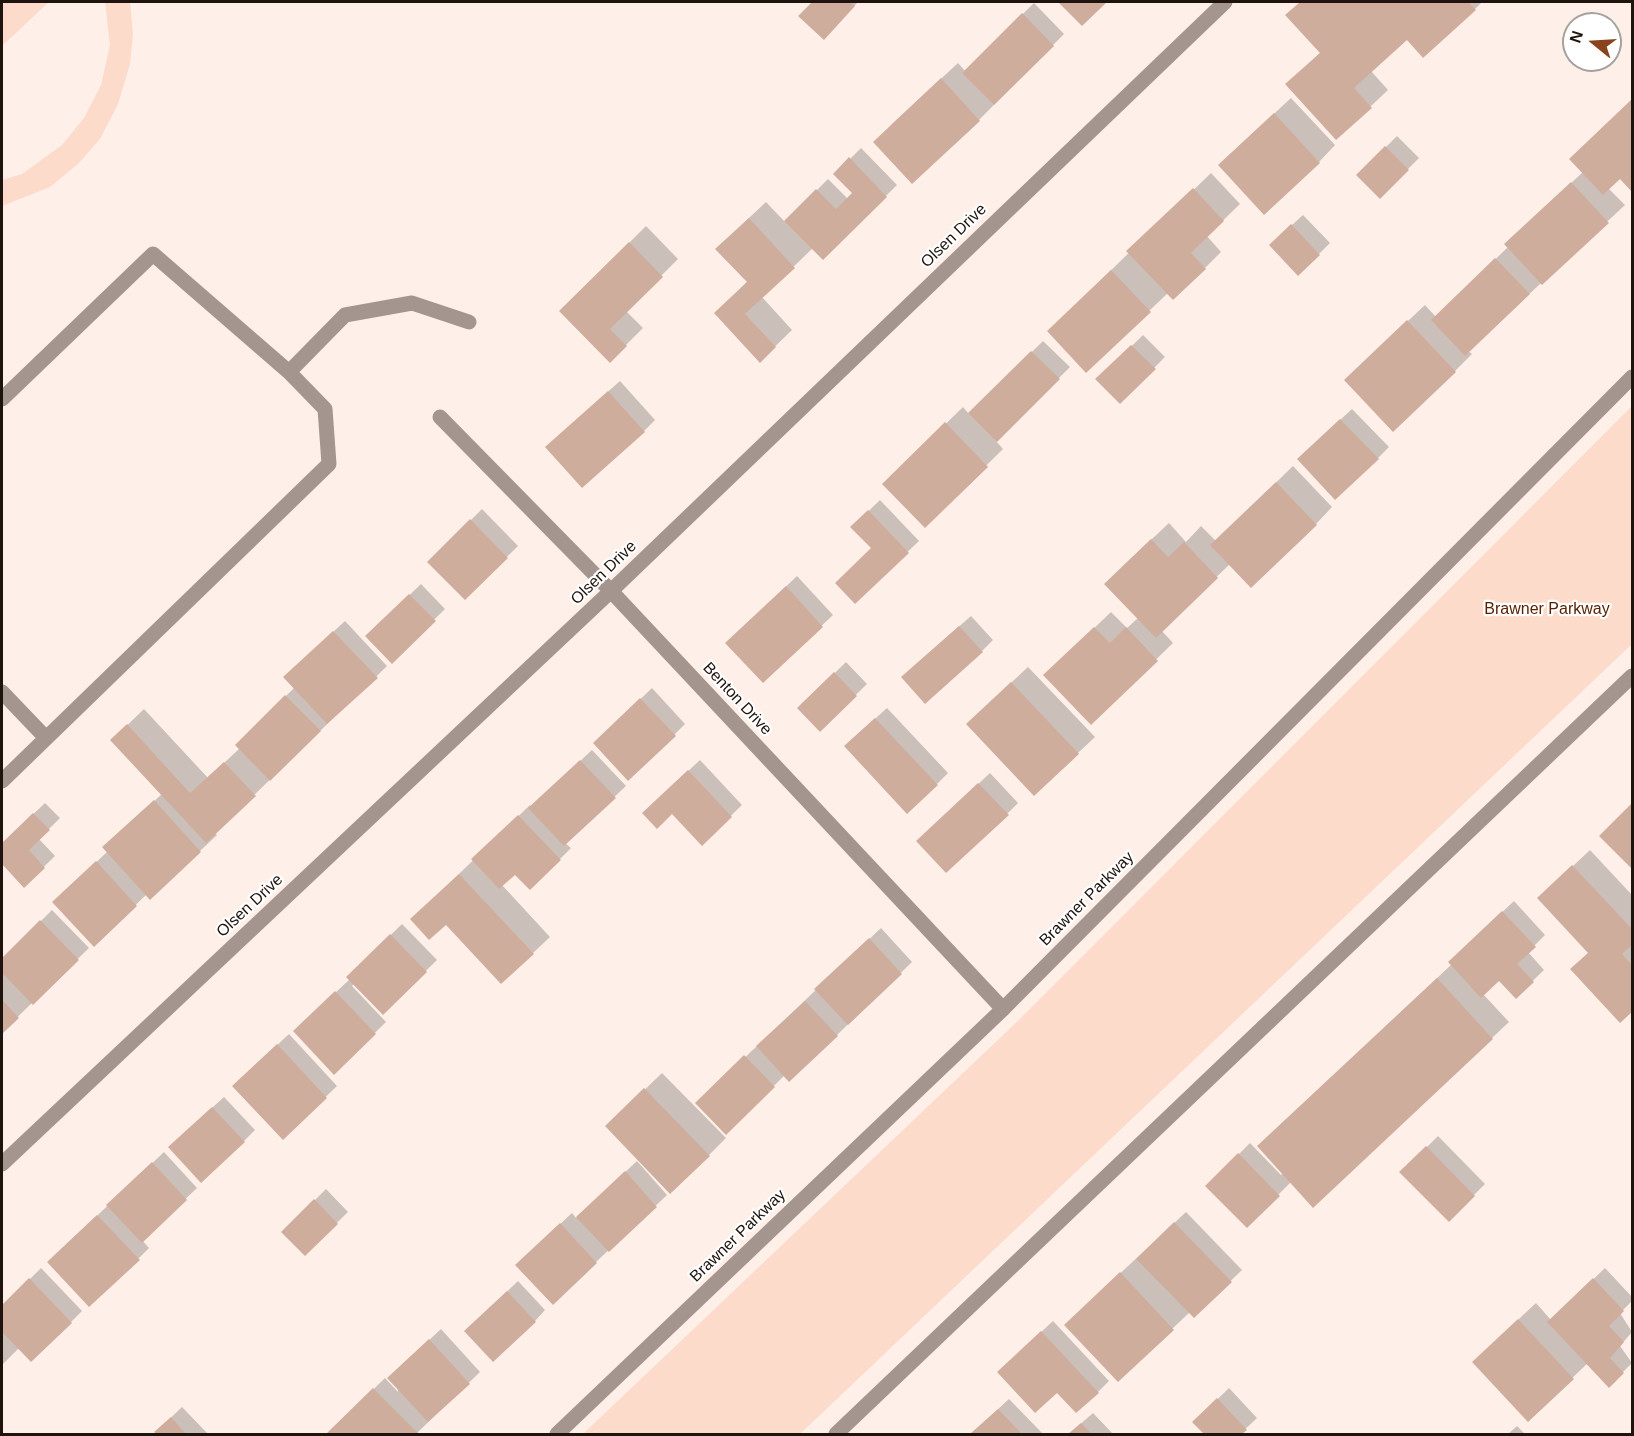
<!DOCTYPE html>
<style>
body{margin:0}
#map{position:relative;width:1634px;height:1436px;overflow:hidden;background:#feefe8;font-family:Helvetica,sans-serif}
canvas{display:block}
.frame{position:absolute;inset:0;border:3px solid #1f130d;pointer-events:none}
.north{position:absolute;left:1562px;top:12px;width:60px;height:60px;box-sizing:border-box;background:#fff;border:2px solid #a5a19e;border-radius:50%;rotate:288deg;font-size:16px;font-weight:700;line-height:24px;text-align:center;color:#1f130d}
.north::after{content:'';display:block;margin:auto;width:21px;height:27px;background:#8a441d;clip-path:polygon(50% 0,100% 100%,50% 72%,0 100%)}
</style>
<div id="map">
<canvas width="1634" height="1436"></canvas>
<div class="frame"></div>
<div class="north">N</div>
</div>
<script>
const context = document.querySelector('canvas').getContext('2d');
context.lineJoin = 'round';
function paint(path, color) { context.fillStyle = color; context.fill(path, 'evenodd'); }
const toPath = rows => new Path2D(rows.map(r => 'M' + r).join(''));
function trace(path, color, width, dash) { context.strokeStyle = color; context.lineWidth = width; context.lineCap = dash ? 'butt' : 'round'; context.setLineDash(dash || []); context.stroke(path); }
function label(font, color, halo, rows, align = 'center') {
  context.font = font + ' Helvetica,sans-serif'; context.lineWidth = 4.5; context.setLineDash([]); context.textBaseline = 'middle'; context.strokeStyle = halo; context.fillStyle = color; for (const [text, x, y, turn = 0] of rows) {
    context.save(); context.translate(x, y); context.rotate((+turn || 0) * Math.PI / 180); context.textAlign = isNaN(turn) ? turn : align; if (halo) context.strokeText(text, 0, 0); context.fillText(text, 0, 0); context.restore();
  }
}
paint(toPath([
 [2,2,49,2,2,46],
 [105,2,130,2,133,34,130,64,118,104,100,139,78,164,50,187,2,206,2,180,22,174,62,145,84,118,101,85,110,45],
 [1632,406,1632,644,800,1434,583,1434,1020,1019]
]), '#fddbcb');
paint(toPath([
 [814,2,858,2,834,27,800,16],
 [1060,2,1105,2,1082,24],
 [1301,2,1482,2,1475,9,1407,38,1371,71,1388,90,1337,138,1304,68,1321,52,1287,15],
 [1034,3,1064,34,979,120,891,125,958,63,965,71],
 [1291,98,1335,145,1319,162,1237,148],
 [1632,100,1632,190,1620,177,1608,188,1625,205,1468,351,1472,354,1455,371,1363,363,1425,305,1436,317,1508,247,1523,228,1583,172,1587,143],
 [1397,136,1419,158,1380,197,1358,175],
 [861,148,897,185,823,258,813,248,762,297,792,330,760,361,716,313,748,281,734,232,766,202,785,222,828,179,848,199,854,193,835,174],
 [1211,173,1240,204,1207,236,1221,252,1205,268,1168,293,1086,371,1065,315],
 [1303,215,1330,243,1319,254,1282,234],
 [646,226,678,259,626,311,643,328,610,361,561,311],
 [1143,335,1165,357,1120,402,1098,379],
 [1043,341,1070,367,996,441,1003,449,925,526,884,484,963,407,969,414],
 [620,381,655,420,644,431,558,436],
 [1352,409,1389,447,1378,458,1310,448],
 [1293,466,1332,507,1316,524,1230,564,1161,630,1173,643,1091,723,1062,659,1111,612,1127,628,1138,618,1122,567,1169,523,1186,542,1201,526,1216,541],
 [880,500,919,541,855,602,873,548,852,527],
 [482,509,518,546,465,598,429,562],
 [797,576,833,615,763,681,738,632],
 [421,584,445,609,392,661,367,636],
 [971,616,993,640,982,651,914,666],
 [345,621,387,666,215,833,217,835,200,851,147,894,94,945,65,892,108,851,121,831,162,794,112,740,144,709,208,778,240,748,237,745,295,687,296,666],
 [846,662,867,684,820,730,799,708],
 [1028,667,1095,737,1034,794,985,707],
 [652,688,685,724,674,735,606,732],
 [887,708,948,773,937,784,857,735],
 [592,750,626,786,565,843,571,848,560,859,515,873,502,885,550,937,533,953,429,903,530,805,531,807],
 [700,760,742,805,702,844,672,812,655,802],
 [990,773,1018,803,1007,814,929,830],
 [45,803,60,818,39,839,55,856,24,886,2,862,2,844],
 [1632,805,1632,867,1601,836],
 [1590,850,1632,895,1632,1010,1620,1021,1572,969,1589,952,1556,882],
 [1514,901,1545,935,1528,952,1544,970,1516,997,1499,979,1483,994,1509,1022,1492,1038,1291,1182,1247,1226,1207,1186,1250,1143,1281,1175,1283,1173,1275,1130,1452,964,1461,951],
 [52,910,89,948,2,1032,2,960],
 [402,924,437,960,383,1013,354,984,352,986,386,1022,334,1073,306,1020,349,980,348,977],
 [881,928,912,962,837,1035,785,1075,726,1133,697,1103],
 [289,1034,337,1086,283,1138,245,1075],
 [662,1073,726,1138,709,1155,607,1126],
 [224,1097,255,1130,244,1141,181,1136],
 [1438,1136,1485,1184,1449,1220,1402,1172],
 [164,1152,197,1188,142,1240,149,1248,138,1259,60,1251],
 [637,1161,667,1195,596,1262,528,1254,572,1213,576,1218],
 [326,1189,348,1212,305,1254,283,1232],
 [1186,1212,1242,1270,1194,1316,1190,1312,1118,1380,1083,1308],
 [41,1268,82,1311,71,1322,19,1348,2,1365,2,1307],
 [1605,1268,1632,1297,1632,1301,1620,1313,1632,1332,1620,1346,1632,1363,1623,1372,1588,1363,1528,1420,1491,1345,1536,1303,1551,1320],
 [518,1281,545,1310,535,1321,477,1320],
 [1053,1321,1109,1381,1098,1392,1057,1391,1010,1361],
 [441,1329,480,1372,416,1434,328,1434,385,1378,398,1392,400,1367],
 [1229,1388,1257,1418,1240,1434,1206,1434,1194,1422],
 [1009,1399,1043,1434,971,1434],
 [182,1407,208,1434,159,1434,156,1432],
 [1093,1413,1113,1434,1069,1434],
 [1517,1426,1525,1434,1508,1434]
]), '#0003');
paint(toPath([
 [812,2,850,2,855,6,824,40,798,16],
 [1058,2,1107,2,1082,26],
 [1300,2,1468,2,1476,10,1423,58,1407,40,1354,88,1372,108,1336,140,1285,84,1320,53,1285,15],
 [1022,13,1054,46,994,105,962,73],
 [941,78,980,121,912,184,873,142],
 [1632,99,1632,192,1620,179,1603,195,1569,159],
 [1274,113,1320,163,1264,215,1218,165],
 [1385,146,1409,170,1380,199,1356,175],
 [849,157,887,197,823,260,784,221,816,189,836,209,852,193,833,174],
 [1571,182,1609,223,1542,285,1504,244],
 [1193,188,1224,221,1191,253,1206,269,1173,300,1126,251],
 [749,218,795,268,745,314,776,347,760,363,714,313,747,282,715,249],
 [1291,224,1320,255,1298,276,1269,245],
 [629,242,663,277,610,329,627,346,610,363,559,311],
 [1495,258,1530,294,1465,356,1431,320],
 [1111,270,1151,312,1086,373,1047,331],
 [1407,320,1456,372,1393,432,1344,380],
 [1131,345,1156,369,1120,404,1095,379],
 [1031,351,1060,379,997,442,968,413],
 [608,391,645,432,582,488,545,447],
 [1340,419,1379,459,1335,500,1297,459],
 [945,422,988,467,925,528,882,484],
 [1276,482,1317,525,1251,588,1210,545],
 [868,510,909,553,855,604,835,583,871,548,850,527],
 [470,519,508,558,465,600,427,562],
 [1151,539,1168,557,1184,542,1218,578,1156,638,1104,584],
 [786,586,823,627,763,683,725,643],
 [409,594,436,621,392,664,365,636],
 [959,626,983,652,925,704,901,677],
 [1094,627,1110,643,1126,627,1158,661,1091,725,1043,675],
 [333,631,378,678,327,724,283,677],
 [834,672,857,696,820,732,797,708],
 [1011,682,1079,754,1034,796,966,724],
 [285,695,321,731,270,781,235,745],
 [640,698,676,736,628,781,593,743],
 [875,718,938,785,907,814,844,746],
 [127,724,190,793,224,762,256,796,206,843,110,740],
 [580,760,616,798,564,846,528,808],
 [688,770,732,817,702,846,672,814,657,829,642,813],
 [978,783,1009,815,946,873,916,841],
 [154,800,201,852,150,900,102,847],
 [1632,803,1632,869,1599,836],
 [33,813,50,830,29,850,45,868,24,888,2,864,2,843],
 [518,815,561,860,530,890,515,875,499,889,471,859],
 [96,861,137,906,94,947,52,902],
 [1572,865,1632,929,1632,945,1622,954,1632,965,1632,1012,1620,1023,1570,969,1588,953,1537,898],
 [459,874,534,954,501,984,446,925,429,940,410,919],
 [1502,911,1536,947,1517,964,1534,982,1516,999,1499,981,1481,998,1448,962],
 [40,920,79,960,33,1005,2,973,2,958],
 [390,934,427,972,383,1015,346,977],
 [869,938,902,974,848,1025,814,989],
 [1437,978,1493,1039,1313,1208,1257,1146],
 [335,991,376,1034,334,1075,293,1031],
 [2,1000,19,1018,2,1034],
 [805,1001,838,1036,789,1082,756,1046],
 [277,1044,327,1098,283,1140,232,1086],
 [744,1055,775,1087,726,1135,695,1103],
 [644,1088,710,1156,670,1194,605,1126],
 [212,1107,245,1142,201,1183,168,1147],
 [1426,1146,1475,1196,1449,1222,1399,1172],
 [1238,1153,1280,1196,1247,1228,1205,1186],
 [152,1162,187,1200,142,1243,106,1205],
 [625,1171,657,1207,609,1252,576,1217],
 [314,1199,338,1224,305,1256,281,1232],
 [97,1215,140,1260,89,1307,47,1262],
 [1174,1222,1232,1282,1194,1318,1136,1259],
 [560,1223,597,1263,553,1305,515,1265],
 [1120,1272,1174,1330,1118,1382,1064,1325],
 [29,1278,72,1323,31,1362,2,1332,2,1305],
 [1593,1278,1624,1311,1609,1326,1624,1342,1610,1358,1624,1373,1609,1388,1547,1322],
 [507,1291,536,1322,493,1362,464,1331],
 [1518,1319,1574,1379,1528,1422,1472,1362],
 [1041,1331,1099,1393,1076,1413,1057,1393,1035,1413,997,1372],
 [429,1339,470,1384,428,1422,387,1378],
 [373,1388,419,1434,326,1434],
 [1217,1398,1247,1430,1242,1434,1204,1434,1192,1422],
 [998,1409,1022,1434,970,1434],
 [171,1417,186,1434,157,1434,154,1432],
 [1081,1423,1092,1434,1068,1434]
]), '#cfad9c');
trace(toPath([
 [289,372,345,315,412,303,469,322],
 [2,399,153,254,289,372,325,409,329,464,2,781],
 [2,692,46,738]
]), '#a4958e', 15);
trace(toPath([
 [440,417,611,591,1003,1009],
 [2,1164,611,591,1225,2]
]), '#a4958e', 15);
trace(toPath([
 [557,1434,1003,1009,1632,377],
 [836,1434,1632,676]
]), '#a4958e', 15);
label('16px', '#1f130d', '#fff', [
 ["Olsen Drive",954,236,-44],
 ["Olsen Drive",604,573,-44],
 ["Benton Drive",737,699,47],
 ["Brawner Parkway",1087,899,-45],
 ["Olsen Drive",250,906,-43],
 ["Brawner Parkway",738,1236,-44]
]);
label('16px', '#592200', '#fff', [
 ["Brawner Parkway",1547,610]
]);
</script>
